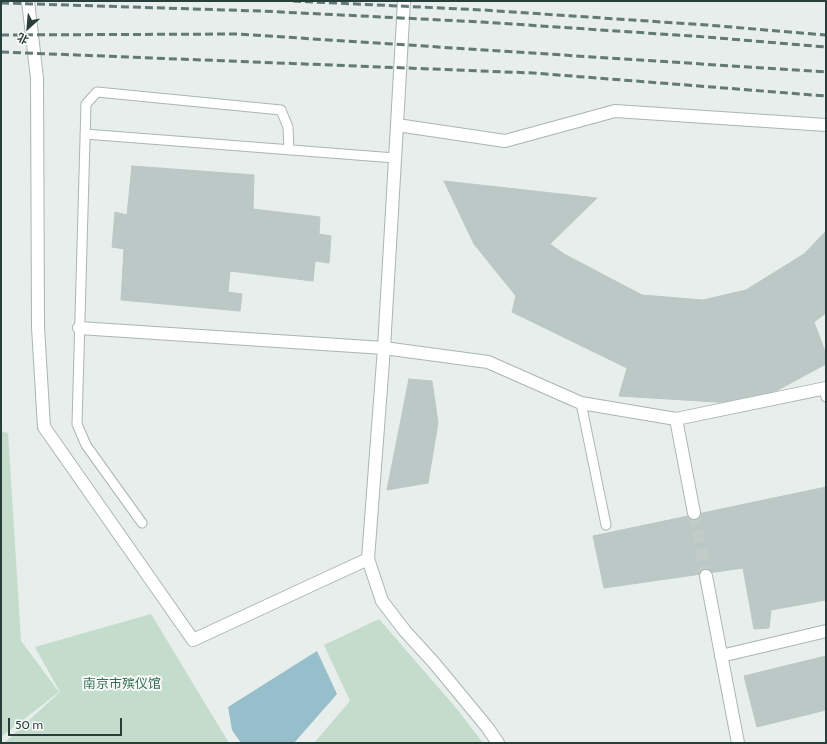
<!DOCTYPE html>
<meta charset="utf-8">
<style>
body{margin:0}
#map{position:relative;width:827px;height:744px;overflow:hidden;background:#e7eeeb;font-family:Cabin,"Noto Sans SC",sans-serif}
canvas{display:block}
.frame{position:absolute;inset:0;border:2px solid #283e3a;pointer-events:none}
.north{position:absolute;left:8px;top:8px;width:40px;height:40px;-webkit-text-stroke:3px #f7faf9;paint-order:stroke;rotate:206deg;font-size:11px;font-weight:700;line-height:16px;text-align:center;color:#283e3a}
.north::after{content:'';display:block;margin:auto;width:14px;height:18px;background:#283e3a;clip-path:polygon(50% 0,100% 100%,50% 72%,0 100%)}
.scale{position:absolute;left:8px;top:718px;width:114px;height:18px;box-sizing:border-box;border:2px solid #283e3a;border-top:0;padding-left:5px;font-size:12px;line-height:14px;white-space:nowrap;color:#283e3a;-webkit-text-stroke:3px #f7faf9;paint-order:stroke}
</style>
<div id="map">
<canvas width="827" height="744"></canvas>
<div class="frame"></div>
<div class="north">北</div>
<div class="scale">50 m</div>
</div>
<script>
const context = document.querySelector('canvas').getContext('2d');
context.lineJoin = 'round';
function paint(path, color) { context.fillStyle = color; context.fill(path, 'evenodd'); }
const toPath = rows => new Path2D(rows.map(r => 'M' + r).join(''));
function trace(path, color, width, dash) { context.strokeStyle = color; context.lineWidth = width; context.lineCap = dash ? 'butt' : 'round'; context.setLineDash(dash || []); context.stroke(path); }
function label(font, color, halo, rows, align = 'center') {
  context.font = font + ' Cabin,"Noto Sans SC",sans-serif'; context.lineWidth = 4; context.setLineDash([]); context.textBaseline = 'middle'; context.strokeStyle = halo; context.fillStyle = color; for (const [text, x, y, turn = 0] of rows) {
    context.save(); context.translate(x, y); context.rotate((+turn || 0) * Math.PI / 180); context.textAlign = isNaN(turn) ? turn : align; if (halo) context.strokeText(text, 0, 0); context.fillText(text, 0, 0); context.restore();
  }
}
paint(toPath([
 [1,431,8,433,21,641,59,692,1,737],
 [151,614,229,743,4,743,60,692,35,647],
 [379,619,457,709,483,743,314,743,350,701,324,645]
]), '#c3dccc');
paint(toPath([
 [317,651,337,694,294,743,241,743,232,730,228,707]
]), '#96becb');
const building = toPath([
 [132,166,254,175,253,209,320,217,319,234,331,236,329,263,315,261,313,281,230,271,228,292,242,294,240,311,121,300,124,249,112,247,115,212,127,215,132,166],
 [444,181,597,198,550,244,564,254,642,295,703,300,746,290,804,254,826,231,826,313,814,322,826,354,826,364,774,392,733,403,619,396,627,368,512,312,516,296,474,244,444,181],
 [409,379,432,381,438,423,428,483,387,490,409,379],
 [826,487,826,600,771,610,769,628,754,629,743,568,604,588,593,536,826,487],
 [826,656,826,710,757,727,744,676,826,656]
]);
paint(building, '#bcc8c5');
trace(building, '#bac7c3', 1);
trace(toPath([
 [694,513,706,576]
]), '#c1cbc8', 12, [12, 6]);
const service = toPath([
 [85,134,395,158],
 [824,389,826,397],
 [581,403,606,525],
 [142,523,86,445,77,424,86,104,97,92,281,110,288,127,289,150]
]);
const minor = toPath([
 [28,1,37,78,38,327,44,427,193,640,368,559],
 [397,125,404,1],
 [79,328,384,348,488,362,581,403,676,419,826,388],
 [676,419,694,513],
 [706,576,738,743],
 [721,656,826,631],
 [498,743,487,727,435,664,405,631,382,601,368,559,384,348,397,125,505,141,615,111,826,125]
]);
trace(service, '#aab6b2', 11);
trace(minor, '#aab6b2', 14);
trace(service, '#fff', 9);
trace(minor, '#fff', 12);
trace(toPath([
 [293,1,483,10,707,25,826,35],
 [1,3,261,11,482,22,706,37,826,47],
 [1,35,237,34,826,72],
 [1,52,533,73,826,96]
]), '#637975', 3, [8, 4]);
label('13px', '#367053', '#f7faf9', [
 ["南京市殡仪馆",122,684]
]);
</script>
